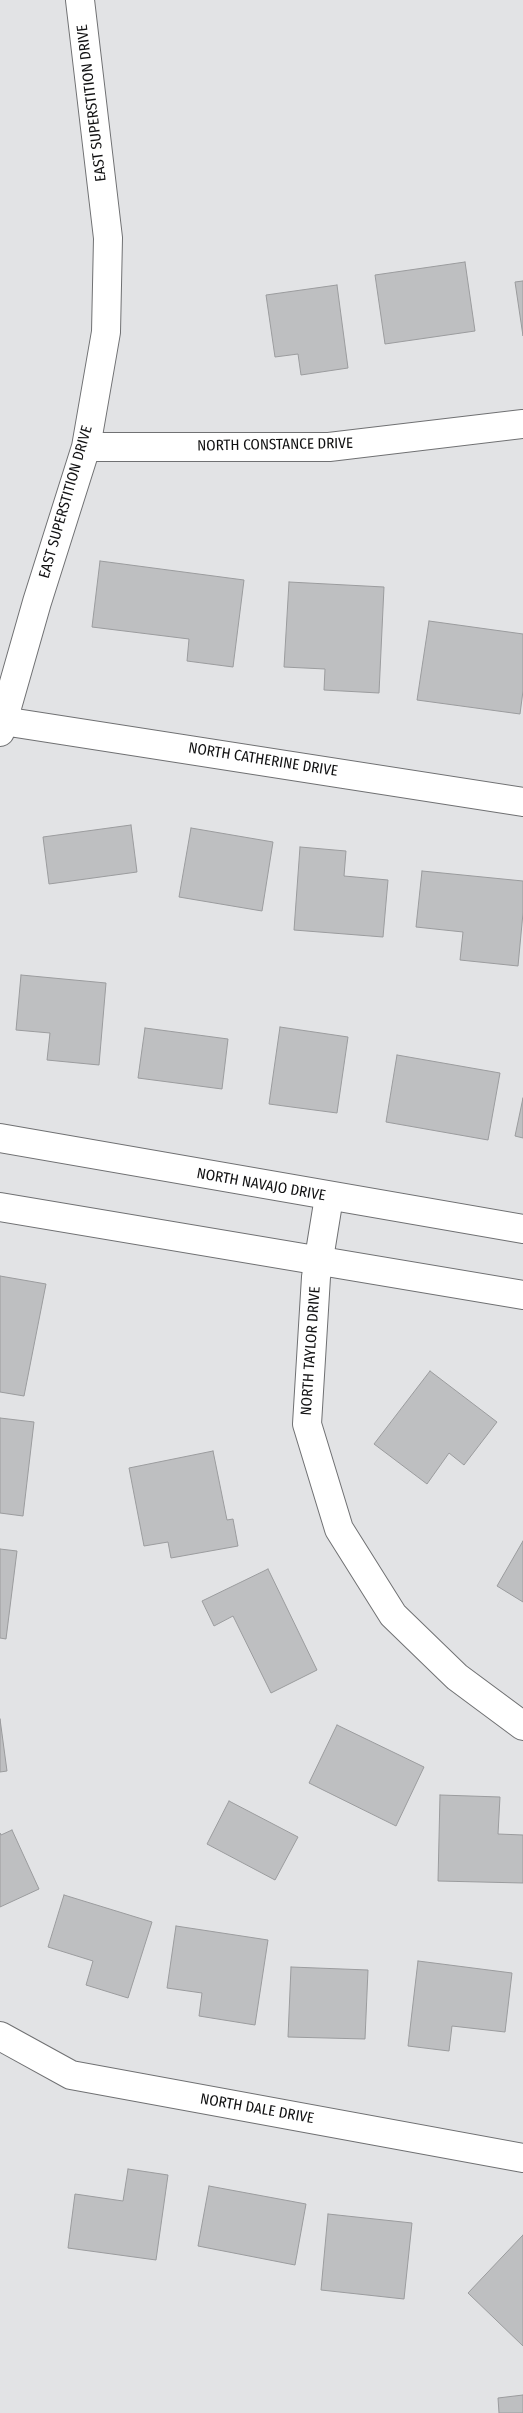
<!DOCTYPE html>
<style>
body{margin:0}
canvas{display:block;background:#e2e3e5}
</style>
<canvas width="523" height="2413"></canvas>
<script>
const context = document.querySelector('canvas').getContext('2d');
context.lineJoin = 'round';
function paint(path, color) { context.fillStyle = color; context.fill(path, 'evenodd'); }
const toPath = rows => new Path2D(rows.map(r => 'M' + r).join(''));
function trace(path, color, width, dash) { context.strokeStyle = color; context.lineWidth = width; context.lineCap = dash ? 'butt' : 'round'; context.setLineDash(dash || []); context.stroke(path); }
function label(font, color, halo, rows, align = 'center') {
  context.font = font + ' "Fira Sans Condensed",sans-serif'; context.lineWidth = 4.5; context.setLineDash([]); context.textBaseline = 'middle'; context.strokeStyle = halo; context.fillStyle = color; for (const [text, x, y, turn = 0] of rows) {
    context.save(); context.translate(x, y); context.rotate((+turn || 0) * Math.PI / 180); context.textAlign = isNaN(turn) ? turn : align; if (halo) context.strokeText(text, 0, 0); context.fillText(text, 0, 0); context.restore();
  }
}
const building = toPath([
 [465,262,475,331,385,344,375,275,465,262],
 [523,281,523,336,515,282,523,281],
 [337,285,348,368,301,375,298,354,275,357,266,295,337,285],
 [100,561,244,580,233,667,187,661,189,639,92,627,100,561],
 [289,582,384,587,379,693,324,690,325,669,284,667,289,582],
 [429,621,523,634,523,691,520,714,417,700,429,621],
 [131,825,137,872,49,884,43,837,131,825],
 [191,828,273,842,262,911,179,897,191,828],
 [300,847,346,851,344,876,388,880,383,937,294,930,300,847],
 [422,871,523,881,523,913,518,966,460,960,463,932,416,927,422,871],
 [21,975,106,983,99,1065,47,1060,50,1033,16,1030,21,975],
 [280,1027,348,1037,337,1113,269,1104,280,1027],
 [145,1028,228,1039,222,1089,138,1078,145,1028],
 [397,1055,500,1073,488,1140,386,1122,397,1055],
 [523,1098,523,1138,515,1136,523,1098],
 [0,1276,46,1284,24,1396,0,1392,0,1276],
 [430,1371,497,1422,464,1465,449,1453,427,1484,374,1444,430,1371],
 [0,1418,34,1422,23,1516,0,1513,0,1418],
 [213,1451,227,1520,233,1519,238,1546,171,1558,168,1542,144,1546,129,1468,213,1451],
 [523,1541,523,1602,497,1586,523,1541],
 [0,1549,17,1551,6,1639,0,1638,0,1549],
 [268,1569,317,1670,271,1693,233,1616,214,1626,202,1601,268,1569],
 [0,1719,7,1771,0,1772,0,1719],
 [337,1725,424,1767,396,1826,309,1783,337,1725],
 [440,1795,500,1797,498,1834,523,1835,523,1883,438,1881,440,1795],
 [229,1801,298,1837,275,1880,207,1844,229,1801],
 [12,1830,39,1889,0,1907,0,1833,1,1835,12,1830],
 [64,1895,152,1922,128,1998,86,1985,93,1961,48,1947,64,1895],
 [176,1926,268,1940,255,2025,199,2016,202,1993,167,1988,176,1926],
 [418,1961,512,1973,505,2032,452,2026,449,2051,408,2046,418,1961],
 [291,1967,368,1970,365,2039,288,2037,291,1967],
 [128,2169,168,2175,156,2260,68,2248,75,2194,123,2201,128,2169],
 [209,2186,306,2204,295,2265,198,2246,209,2186],
 [328,2214,412,2223,404,2299,321,2290,328,2214],
 [523,2235,523,2346,468,2293,523,2235],
 [523,2395,523,2413,499,2413,498,2398,523,2395]
]);
paint(building, '#bebfc1');
trace(building, '#9b9c9e', 1);
const minor = toPath([
 [86,447,329,447,523,424],
 [3,721,523,802],
 [0,732,37,602,86,447,106,332,108,238,80,0],
 [329,1197,316,1277,307,1424,339,1529,393,1615,457,1677,523,1726],
 [0,2036,71,2075,523,2158]
]);
const tertiary = toPath([
 [0,1138,523,1229],
 [0,1207,523,1295]
]);
trace(minor, '#707173', 30);
trace(tertiary, '#707173', 30);
trace(minor, '#fff', 28);
trace(tertiary, '#fff', 28);
label('15px', '#111112', '#fff', [
 ["EAST SUPERSTITION DRIVE",92,103,-97],
 ["NORTH CONSTANCE DRIVE",275,445,-1],
 ["EAST SUPERSTITION DRIVE",66,502,-74],
 ["NORTH CATHERINE DRIVE",263,760,9],
 ["NORTH NAVAJO DRIVE",261,1185,10],
 ["NORTH TAYLOR DRIVE",311,1351,-86],
 ["NORTH DALE DRIVE",257,2109,10]
]);
</script>
